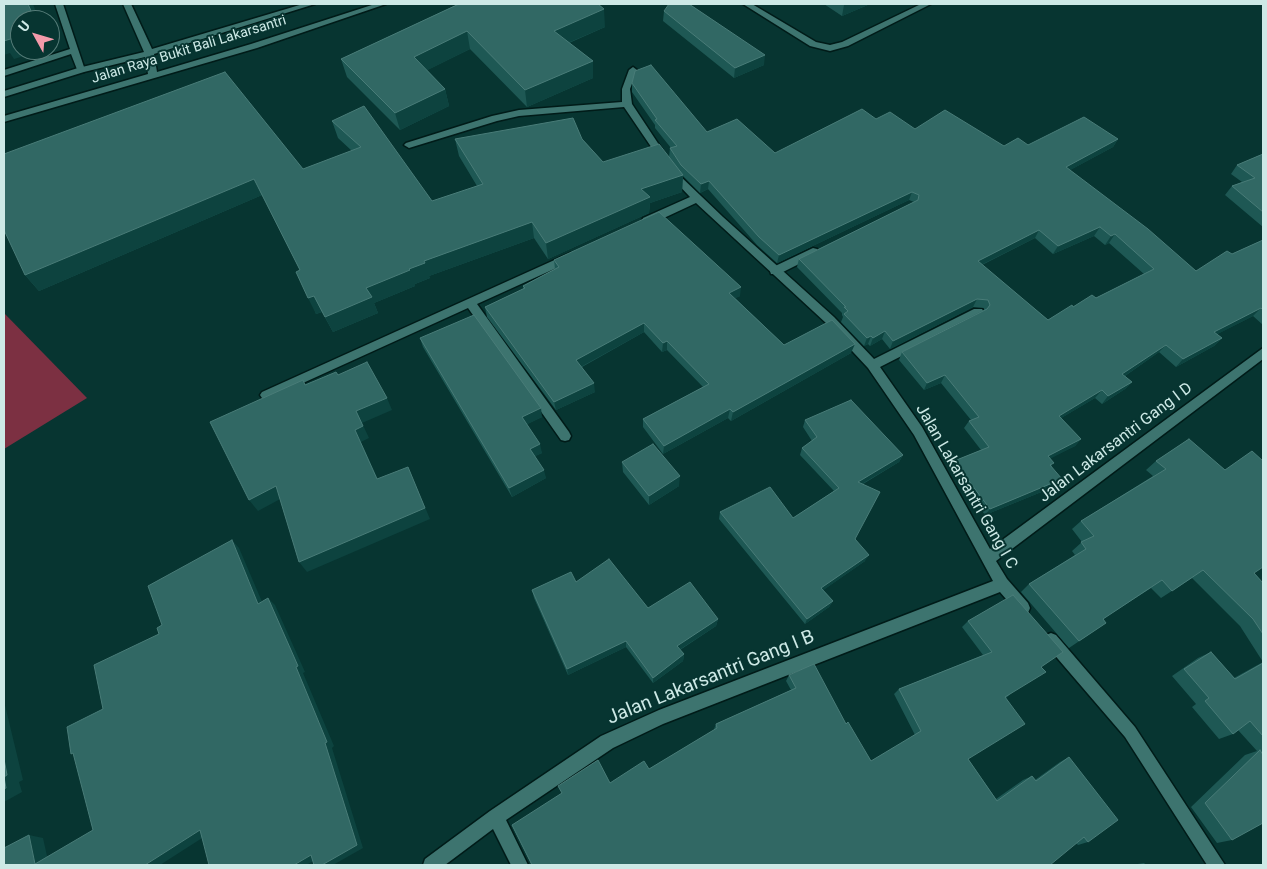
<!DOCTYPE html>
<style>
body{margin:0}
#map{position:relative;width:1267px;height:869px;overflow:hidden;background:#073531;font-family:Roboto,sans-serif}
canvas{display:block}
.frame{position:absolute;inset:0;border:5px solid #cde9e6;pointer-events:none}
.north{position:absolute;left:10px;top:10px;width:50px;height:50px;box-sizing:border-box;background:#073531;border:1px solid #567d79;border-radius:50%;rotate:309deg;font-size:14px;font-weight:700;line-height:20px;text-align:center;color:#cde9e6}
.north::after{content:'';display:block;margin:auto;width:18px;height:22px;background:#f39aaa;clip-path:polygon(50% 0,100% 100%,50% 72%,0 100%)}
</style>
<div id="map">
<canvas width="1267" height="869"></canvas>
<div class="frame"></div>
<div class="north">U</div>
</div>
<script>
const context = document.querySelector('canvas').getContext('2d');
context.lineJoin = 'round';
function paint(path, color) { context.fillStyle = color; context.fill(path, 'evenodd'); }
const toPath = rows => new Path2D(rows.map(r => 'M' + r).join(''));
function trace(path, color, width, dash) { context.strokeStyle = color; context.lineWidth = width; context.lineCap = dash ? 'butt' : 'round'; context.setLineDash(dash || []); context.stroke(path); }
function label(font, color, halo, rows, align = 'center') {
  context.font = font + ' Roboto,sans-serif'; context.lineWidth = 4; context.setLineDash([]); context.textBaseline = 'middle'; context.strokeStyle = halo; context.fillStyle = color; for (const [text, x, y, turn = 0] of rows) {
    context.save(); context.translate(x, y); context.rotate((+turn || 0) * Math.PI / 180); context.textAlign = isNaN(turn) ? turn : align; if (halo) context.strokeText(text, 0, 0); context.fillText(text, 0, 0); context.restore();
  }
}
paint(toPath([
 [4,313,87,398,4,449]
]), '#7c3042');
const lane = toPath([
 [55,4,63,4,85,70,84,72,78,72,71,54,4,76,4,70,70,49,55,4],
 [813,248,817,249,818,252,817,255,779,274,771,274,770,271,771,268,813,248]
]);
const street = toPath([
 [123,4,131,4,152,49,303,4,315,4,154,54,157,72,251,44,375,4,386,4,257,48,4,122,4,116,148,74,145,57,84,72,4,97,4,91,78,68,144,52,123,4],
 [743,4,752,4,816,42,830,45,842,42,921,4,931,4,848,46,830,51,810,46,743,4],
 [633,67,637,70,630,89,632,104,679,175,723,217,834,317,874,359,974,309,982,309,984,312,982,315,880,367,922,427,990,549,1263,348,1263,359,996,561,1007,579,1028,603,1030,608,1028,613,1023,615,1018,613,1000,592,663,724,613,748,506,820,528,865,511,865,493,829,445,865,423,865,425,859,490,811,601,736,659,710,993,581,914,435,868,368,826,323,696,203,651,224,643,224,642,221,643,218,690,197,673,179,624,107,519,116,497,121,409,148,404,145,406,143,492,116,519,110,622,102,622,89,629,70,633,67],
 [570,253,574,254,575,257,574,260,477,304,569,432,571,436,569,440,565,441,561,440,468,308,270,398,262,398,260,395,262,392,570,253],
 [1051,633,1056,635,1135,727,1225,865,1207,865,1125,737,1046,645,1044,640,1046,635,1051,633]
]);
trace(lane, '#001b18', 3);
trace(street, '#001b18', 3);
paint(lane, '#3d746f');
paint(street, '#3d746f');
paint(toPath([
 [824,4,870,4,842,16],
 [454,6,605,27,569,43,593,61,593,78,527,107,470,49,427,70,445,89,449,106,400,130,347,77,341,59],
 [664,11,764,65,734,78,663,21],
 [632,83,707,132,775,153,876,119,915,129,1004,146,1118,139,1113,147,1070,170,1196,271,1232,254,1263,240,1263,325,1253,316,1217,334,1222,338,1214,346,1176,367,1159,352,1125,376,1132,382,1125,389,1102,404,1095,398,1061,418,1081,439,1075,446,1050,458,1056,486,985,515,950,468,954,461,981,450,964,428,969,421,971,420,941,383,924,390,899,360,902,352,984,310,984,308,973,307,890,349,882,339,870,346,868,344,864,346,841,322,843,317,842,315,842,313,797,267,799,259,914,202,909,200,777,263,757,245,708,189,700,193,683,176,682,192,650,203,649,213,548,259,534,238,429,276,430,278,415,284,415,286,374,303,378,313,333,332,322,312,316,314,300,270,262,195,39,291,25,275,352,151,338,138,332,121,432,201,477,186,459,156,455,139,582,139,603,162,669,157,670,148,671,148,655,128,655,125,632,92],
 [1094,236,1105,245,1109,243,1144,274,1096,298,1073,307,1048,320,982,265,1035,238,1053,254],
 [1263,154,1263,227,1225,195,1232,186,1242,182,1231,174,1237,165],
 [554,260,740,296,735,298,784,345,851,353,731,421,728,418,663,454,643,427,643,419,703,387,667,350,662,352,644,332,582,367,595,392,556,410,487,317,485,307,523,289,523,286,555,269],
 [420,338,542,417,527,424,542,453,535,456,546,478,512,497,423,347],
 [805,420,903,455,899,462,863,484,855,539,865,561,823,590,833,601,829,607,805,624,719,519,720,512,793,518,834,491,800,455,802,448,812,441,803,427],
 [1189,439,1254,573,1263,583,1263,823,1232,840,1217,843,1191,807,1245,755,1257,751,1238,730,1233,734,1219,739,1192,707,1196,704,1172,676,1198,658,1211,652,1234,678,1263,662,1240,626,1192,578,1161,598,1151,588,1103,619,1106,623,1069,648,1021,592,1029,584,1075,555,1072,551,1082,542,1072,529,1081,521,1153,476,1146,470,1156,461],
 [622,462,679,486,649,505,623,472],
 [576,582,648,608,718,619,716,626,680,650,684,654,683,661,653,683,626,647,568,675,534,598,532,590],
 [968,621,1041,667,1006,698,968,759,996,799,1023,780,1032,776,1035,780,1060,762,1069,757,1088,842,1078,845,1076,843,561,793,610,783,649,769,714,730,714,729,716,724,791,690,786,681,789,675,846,724,871,761,915,735,894,694,899,689,983,655,962,627],
 [1144,863,1146,865,1131,865]
]), '#1e5854');
paint(toPath([
 [28,4,33,4,39,20,35,20],
 [847,4,870,4,842,16,844,5],
 [604,9,605,27,556,48,554,31],
 [467,31,470,49,418,75,414,57],
 [20,36,20,50,44,50,14,59,10,53,4,55,4,41],
 [765,55,764,65,734,78,735,68],
 [593,61,593,78,527,107,525,90],
 [445,89,449,106,400,130,395,113],
 [1118,139,1113,147,1061,175,1066,167],
 [683,175,682,192,650,203,649,213,548,259,546,243,641,189],
 [254,179,262,195,39,291,25,275],
 [709,181,708,189,700,193,701,184],
 [912,192,909,200,777,263,779,255],
 [532,222,534,238,429,276,430,278,415,284,415,286,374,303,378,313,333,332,325,317,366,288,409,269,424,261],
 [1100,227,1094,236,1053,254,1058,246],
 [1039,230,1035,238,973,269,978,261],
 [1115,234,1109,243,1105,245,1111,236],
 [741,287,740,296,728,302,729,293],
 [314,296,322,312,316,314,308,298],
 [977,299,973,307,890,349,893,341],
 [1261,308,1253,316,1206,340,1214,332],
 [644,323,644,332,577,369,576,360],
 [885,331,882,339,870,346,873,338],
 [871,336,868,344,864,346,867,338],
 [1222,338,1214,346,1176,367,1183,359],
 [667,341,667,350,662,352,663,343],
 [855,344,851,353,731,421,733,412],
 [1166,345,1159,352,1116,382,1122,374],
 [945,375,941,383,924,390,927,383],
 [1132,382,1125,389,1102,404,1108,396],
 [594,383,595,392,556,410,554,402],
 [1102,390,1095,398,1053,423,1059,416],
 [387,398,392,410,362,423,369,438,361,442,383,490,377,479,355,430,356,411],
 [541,408,542,417,524,426,522,417],
 [730,409,728,418,663,454,664,446],
 [1081,439,1075,446,1042,463,1048,456],
 [540,444,542,453,532,458,530,449],
 [903,455,899,462,855,488,858,482],
 [408,467,430,519,307,572,299,562],
 [544,470,546,478,512,497,509,488],
 [680,476,679,486,649,505,649,496],
 [1062,479,1056,486,985,515,990,509],
 [276,486,284,497,258,511,249,500],
 [232,540,239,548,266,611,258,604],
 [869,555,865,561,818,594,821,588],
 [268,598,275,605,305,672,303,673,334,746,332,748,363,848,333,865,322,865,296,667],
 [833,601,829,607,805,624,807,619],
 [718,619,716,626,676,652,677,646],
 [626,641,626,647,568,675,567,669],
 [684,654,683,661,653,683,653,678],
 [4,701,23,780,19,782,22,792,4,802],
 [200,830,210,833,160,865,145,865],
 [29,835,43,838,49,865,35,864],
 [311,855,319,858,306,865,294,865]
]), '#0d433f');
const building = toPath([
 [4,4,28,4,35,20,20,20,20,36,4,41,4,4],
 [459,4,598,4,604,9,554,31,593,61,525,90,467,31,414,57,445,89,395,113,341,59,459,4],
 [669,4,689,4,765,55,735,68,664,11,669,4],
 [651,65,707,132,737,119,775,153,862,109,876,119,890,112,915,129,945,110,1004,146,1018,138,1028,145,1084,117,1118,139,1066,167,1148,229,1196,271,1227,251,1232,254,1263,240,1263,310,1261,308,1214,332,1222,338,1183,359,1166,345,1122,374,1132,382,1108,396,1102,390,1059,416,1081,439,1048,456,1054,463,1050,465,1062,479,990,509,954,461,989,447,969,421,979,417,945,375,927,383,902,352,987,309,990,305,988,300,977,299,893,341,885,331,873,338,871,336,867,338,844,314,848,311,844,307,846,307,799,259,918,200,919,195,912,192,779,255,759,237,709,181,701,184,681,165,670,148,677,146,655,120,657,119,632,83,635,71,651,65],
 [1100,227,1111,236,1115,234,1154,269,1096,298,1092,295,1073,307,1072,305,1048,320,978,261,1039,230,1058,246,1100,227],
 [225,72,303,169,361,147,332,121,364,106,432,201,483,184,455,139,573,118,582,139,603,162,659,144,683,175,641,189,650,197,546,243,532,222,424,261,425,263,409,269,410,270,366,288,372,297,325,317,314,296,308,298,296,272,300,270,254,179,25,275,4,230,4,154,225,72],
 [1263,154,1263,212,1232,186,1255,178,1237,165,1263,154],
 [659,212,741,287,729,293,784,345,832,320,855,344,733,412,730,409,664,446,643,419,709,384,667,341,663,343,644,323,576,360,594,383,554,402,485,307,525,288,523,286,559,267,554,260,659,212],
 [474,315,541,408,522,417,540,444,530,449,544,470,509,488,420,338,474,315],
 [367,362,387,398,356,411,363,426,355,430,377,479,408,467,425,508,299,562,276,486,249,500,210,422,303,380,305,385,336,372,338,375,367,362],
 [851,400,903,455,858,482,880,492,855,539,869,555,821,588,833,601,807,619,720,512,770,487,793,518,839,488,802,448,817,437,805,420,851,400],
 [1189,439,1225,470,1252,451,1263,461,1263,567,1254,573,1263,583,1263,634,1253,619,1203,570,1172,591,1162,580,1103,619,1106,623,1079,641,1029,584,1086,549,1081,542,1094,536,1081,521,1166,469,1156,461,1189,439],
 [653,444,680,476,649,496,622,462,653,444],
 [232,540,258,604,268,598,298,666,296,667,327,742,325,743,357,845,322,865,314,865,311,855,294,865,209,865,200,830,145,865,4,865,4,848,29,835,35,864,93,830,73,753,71,754,67,727,103,709,94,665,159,634,157,628,162,625,148,586,232,540],
 [609,559,648,608,690,582,718,619,677,646,684,654,653,678,626,641,567,669,532,590,571,572,576,582,609,559],
 [1013,595,1063,652,1041,667,1046,672,1005,697,1025,724,968,759,997,801,1032,776,1036,781,1069,757,1118,820,1088,842,1084,837,1050,865,532,865,512,825,562,793,558,786,598,760,610,783,644,761,649,769,717,728,716,724,796,688,789,675,814,664,846,724,848,722,871,761,921,731,899,689,992,652,968,621,1013,595],
 [1211,652,1235,679,1263,663,1263,736,1250,721,1233,734,1205,701,1209,698,1184,669,1211,652],
 [1260,750,1263,755,1263,823,1232,840,1205,803,1260,750],
 [4,759,7,775,4,777,6,788,4,789,4,759]
]);
paint(building, '#316864');
trace(building, '#497c78', 1);
label('14px', '#cde9e6', '#073531', [
 ["Jalan Raya Bukit Bali Lakarsantri",189,50,-17]
]);
label('16px', '#cde9e6', '#073531', [
 ["Jalan Lakarsantri Gang I D",1116,443,-37],
 ["Jalan Lakarsantri Gang I C",966,487,60]
]);
label('19px', '#cde9e6', '#073531', [
 ["Jalan Lakarsantri Gang I B",711,678,-22]
]);
</script>
